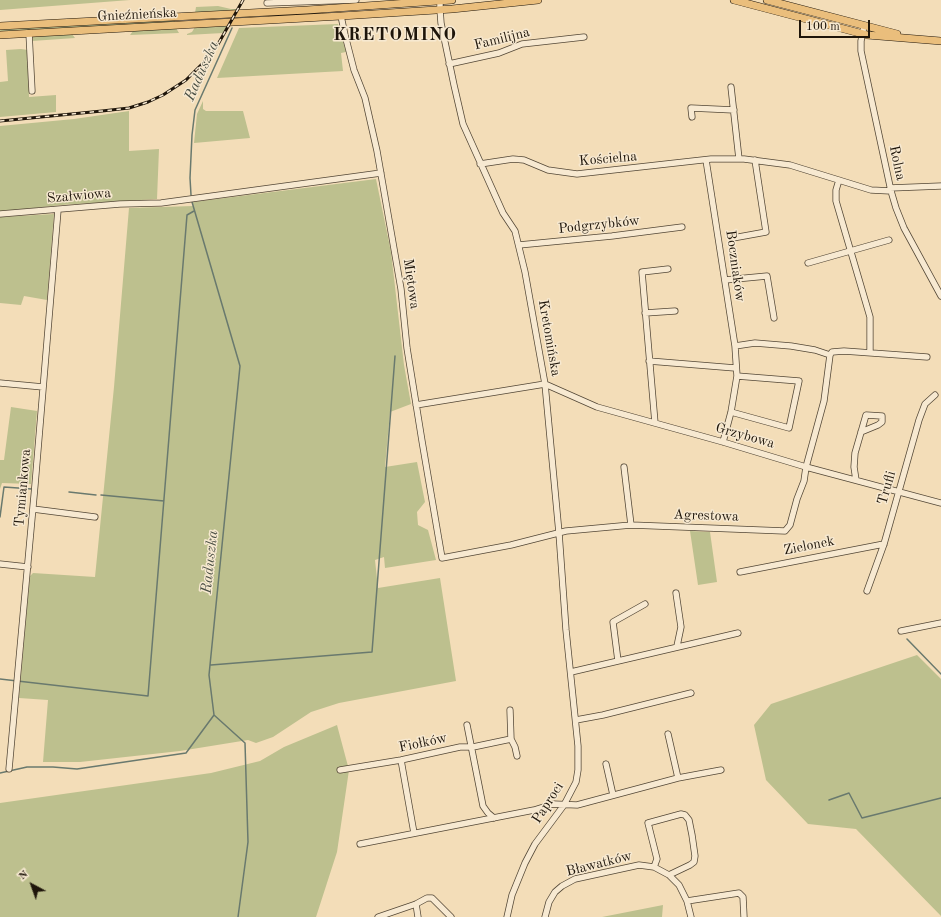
<!DOCTYPE html>
<meta charset="utf-8">
<style>
body{margin:0}
#map{position:relative;width:941px;height:917px;overflow:hidden;background:#f3ddb8;font-family:"Old Standard TT",serif}
canvas{display:block}
.north{position:absolute;left:12px;top:865px;width:40px;height:40px;-webkit-text-stroke:3px #f7e9d1;paint-order:stroke;rotate:319deg;font-size:11px;font-weight:700;line-height:16px;text-align:center;color:#1e150a}
.north::after{content:'';display:block;margin:auto;width:14px;height:18px;background:#1e150a;clip-path:polygon(50% 0,100% 100%,50% 72%,0 100%)}
.scale{position:absolute;left:799px;top:20px;width:71px;height:18px;box-sizing:border-box;border:2px solid #1e150a;border-top:0;padding-left:5px;font-size:12px;line-height:14px;white-space:nowrap;color:#1e150a;-webkit-text-stroke:3px #f7e9d1;paint-order:stroke}
</style>
<div id="map">
<canvas width="941" height="917"></canvas>
<div class="north">N</div>
<div class="scale">100 m</div>
</div>
<script>
const context = document.querySelector('canvas').getContext('2d');
context.lineJoin = 'round';
function paint(path, color) { context.fillStyle = color; context.fill(path, 'evenodd'); }
const toPath = rows => new Path2D(rows.map(r => 'M' + r).join(''));
function trace(path, color, width, dash) { context.strokeStyle = color; context.lineWidth = width; context.lineCap = dash ? 'butt' : 'round'; context.setLineDash(dash || []); context.stroke(path); }
function label(font, color, halo, rows, align = 'center') {
  context.font = font + ' "Old Standard TT",serif'; context.lineWidth = 3; context.setLineDash([]); context.textBaseline = 'middle'; context.strokeStyle = halo; context.fillStyle = color; for (const [text, x, y, turn = 0] of rows) {
    context.save(); context.translate(x, y); context.rotate((+turn || 0) * Math.PI / 180); context.textAlign = isNaN(turn) ? turn : align; if (halo) context.strokeText(text, 0, 0); context.fillText(text, 0, 0); context.restore();
  }
}
paint(toPath([
 [0,0,130,0,0,10],
 [218,6,231,9,237,9,236,11,195,13,196,7],
 [175,20,175,22,0,32,0,29],
 [338,24,346,52,341,53,343,71,217,78,239,28],
 [228,25,223,33,187,35,187,34,192,32,195,27],
 [176,28,179,33,130,35,133,31],
 [72,34,75,38,32,41,33,37,36,35],
 [21,49,28,50,29,97,56,95,56,112,0,117,0,82,8,81,6,50],
 [203,101,203,109,206,111,243,111,250,138,194,143,197,114],
 [129,111,129,151,159,149,157,199,61,205,0,212,0,126,74,119],
 [376,179,391,252,404,365,411,404,390,412,385,467,417,462,425,502,417,512,418,525,428,530,436,560,385,568,384,557,375,560,378,588,440,578,456,681,339,703,311,712,273,737,256,743,248,740,180,751,80,762,43,762,48,700,19,698,30,576,33,573,95,577,114,387,129,208,193,206,193,202],
 [54,214,47,300,24,296,21,305,0,303,0,217],
 [11,407,37,411,31,484,2,483,0,489,0,460,4,460],
 [690,531,710,532,717,582,698,585],
 [917,655,941,679,941,916,856,829,808,824,766,780,754,725,771,704],
 [337,725,349,770,337,852,316,917,0,917,0,803,211,773,260,761,284,747],
 [663,905,662,917,602,917]
]), '#bdc08e');
trace(toPath([
 [191,195,190,178,192,135,195,110,232,28],
 [192,202,240,366,209,675,214,715,245,743,248,842,238,917],
 [69,492,96,495],
 [101,495,164,501],
 [0,517,4,487,32,489],
 [907,639,941,674],
 [211,665,372,652,395,356],
 [0,679,148,696,187,215,194,211],
 [0,773,27,767,53,767,77,769,186,753,214,715],
 [829,800,849,793,862,818,941,798]
]), '#69796e', 1.5);
const minor = toPath([
 [440,0,440,9,441,23,454,85,463,124,503,213,515,231,525,272,545,384,559,533,566,630,578,746,578,770,576,782,564,805,535,844,525,863,512,895,507,917],
 [267,3,356,0],
 [341,16,345,35,354,70,365,98,377,151,401,289,407,348,422,441,442,558,511,545,566,531,631,525,785,531,790,525,797,499,804,481,806,467,824,401,830,355,832,352,844,351,927,357],
 [864,26,861,41,861,51,891,191,896,208,904,228,941,296],
 [29,33,32,91],
 [449,64,499,53,522,44,584,37],
 [731,87,739,159],
 [692,117,691,108,734,110],
 [706,160,735,346,737,376,731,412,723,442],
 [480,164,513,159,524,160,548,170,577,174,711,159,744,159,790,165,871,190,891,191],
 [839,180,836,190,836,201,870,317,870,353],
 [890,188,941,186],
 [0,214,120,204,161,203,381,173],
 [733,238,766,232,755,160],
 [519,245,612,236,682,227],
 [808,263,889,240],
 [725,280,767,276,774,318],
 [645,313,675,311],
 [735,346,755,343,791,346,815,350,830,355],
 [649,361,735,368],
 [0,383,43,387],
 [416,405,545,384,597,407,723,442,806,467,941,503],
 [731,412,789,428,799,381,737,376],
 [655,423,642,272,668,269],
 [624,467,631,525],
 [856,480,854,467,855,453,866,415,882,416,882,422,878,425,861,432],
 [33,509,95,517],
 [0,564,28,567],
 [740,572,884,544],
 [867,591,884,544,919,420,925,404,935,395],
 [676,593,681,627,677,646],
 [901,631,941,623],
 [618,661,613,622,645,604],
 [571,672,738,633],
 [510,710,511,739,515,747,517,756],
 [576,720,603,715,691,693],
 [467,725,483,806,488,813,494,818],
 [668,734,678,778],
 [401,760,414,833],
 [606,764,613,795],
 [9,769,35,485,58,210],
 [340,770,401,760,460,747,473,747,511,739],
 [360,844,534,810,553,804,577,805,678,778,721,770],
 [654,867,657,859,648,823,681,814,685,815,689,820,692,835,695,856,694,862,690,865,669,875],
 [687,901,739,893,743,897,744,917],
 [416,904,418,917],
 [378,917,416,904,427,898,432,898,451,917],
 [545,917,549,902,555,892,562,886,575,879,639,865,654,867,669,875,679,885,687,901,691,917]
]);
const major = toPath([
 [734,0,867,35,941,41],
 [767,0,897,34],
 [0,26,307,10,452,0],
 [0,35,341,16,452,9,538,0]
]);
trace(minor, '#534736', 7);
trace(major, '#1e150a', 8);
trace(minor, '#f7e9d1', 5.5);
trace(major, '#eabe7c', 7);
const rail = toPath([
 [0,121,102,111,129,108,148,102,163,95,186,80,206,60,217,46,243,0]
]);
trace(rail, '#1e150a', 3);
trace(rail, '#f7e9d1', 1.5, [4.5]);
label('14px', '#1e150a', '#f7e9d1', [
 ["Gnieźnieńska",137,15,-3],
 ["Familijna",502,39,-14],
 ["Kościelna",608,159,-5],
 ["Rolna",897,163,78],
 ["Szałwiowa",79,196,-5],
 ["Podgrzybków",599,225,-6],
 ["Boczniaków",735,266,82],
 ["Miętowa",411,284,82],
 ["Kretomińska",549,338,80],
 ["Grzybowa",745,436,16],
 ["Tymiankowa",23,488,-85],
 ["Trufli",887,488,-74],
 ["Agrestowa",706,516,2],
 ["Zielonek",809,546,-11],
 ["Fiołków",423,743,-12],
 ["Paproci",548,803,-57],
 ["Bławatków",599,864,-14]
]);
label('italic 15px', '#4a4f44', '#f7e9d1', [
 ["Raduszka",202,71,-66],
 ["Raduszka",210,562,-84]
]);
context.letterSpacing = '1px';
label('bold 18px', '#1e150a', '#f7e9d1', [
 ["KRETOMINO",395,35]
]);
context.letterSpacing = '0px';
</script>
